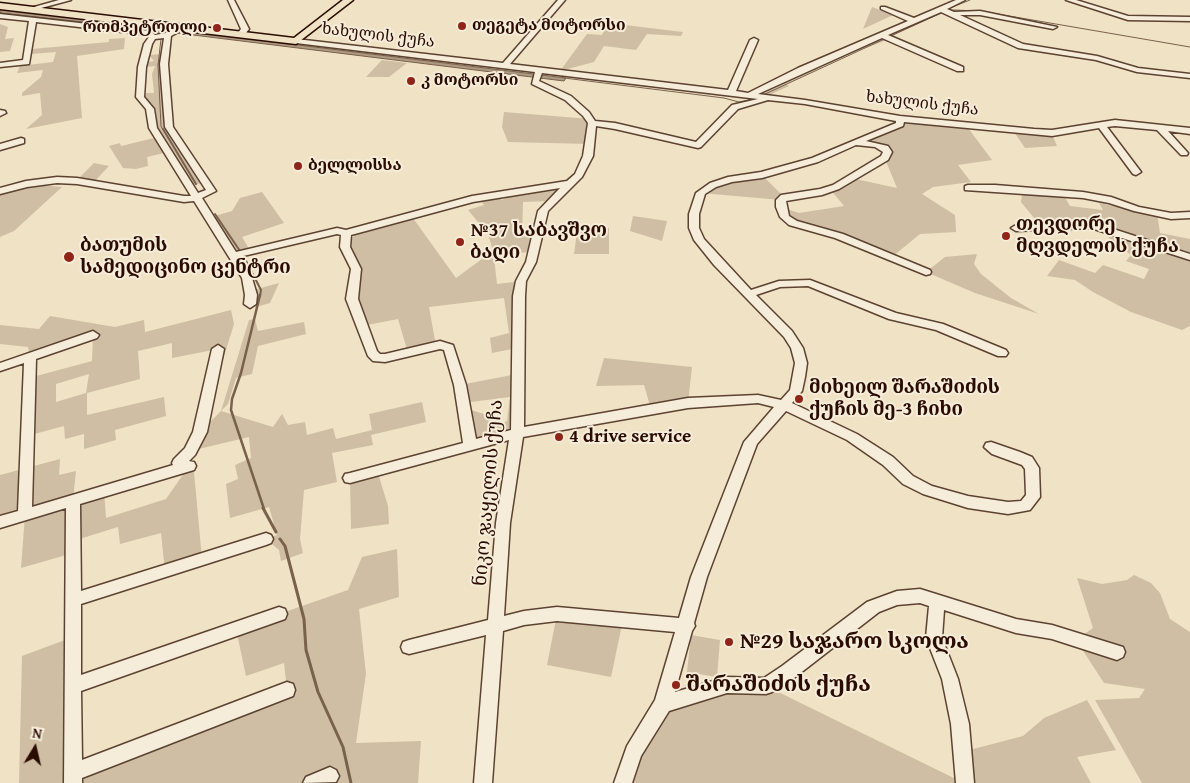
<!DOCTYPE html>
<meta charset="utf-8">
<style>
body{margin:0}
#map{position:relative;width:1190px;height:783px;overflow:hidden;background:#f0e2c4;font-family:"Gentium Book Plus",serif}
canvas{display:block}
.north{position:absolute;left:10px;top:723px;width:50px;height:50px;-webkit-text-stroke:4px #f5ecd9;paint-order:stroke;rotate:9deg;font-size:14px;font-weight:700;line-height:20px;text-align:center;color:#2b0c00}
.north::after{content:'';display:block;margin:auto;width:18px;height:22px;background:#2b0c00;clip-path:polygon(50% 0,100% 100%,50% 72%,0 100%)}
</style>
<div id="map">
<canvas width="1190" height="783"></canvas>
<div class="north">N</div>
</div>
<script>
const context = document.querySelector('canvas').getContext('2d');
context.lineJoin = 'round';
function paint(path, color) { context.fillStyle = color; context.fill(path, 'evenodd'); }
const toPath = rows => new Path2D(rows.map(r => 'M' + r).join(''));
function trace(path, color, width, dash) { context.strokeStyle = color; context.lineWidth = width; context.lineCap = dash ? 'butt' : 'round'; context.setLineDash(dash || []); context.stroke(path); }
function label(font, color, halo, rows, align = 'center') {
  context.font = font + ' "Gentium Book Plus","Noto Serif Georgian",serif'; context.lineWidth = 4; context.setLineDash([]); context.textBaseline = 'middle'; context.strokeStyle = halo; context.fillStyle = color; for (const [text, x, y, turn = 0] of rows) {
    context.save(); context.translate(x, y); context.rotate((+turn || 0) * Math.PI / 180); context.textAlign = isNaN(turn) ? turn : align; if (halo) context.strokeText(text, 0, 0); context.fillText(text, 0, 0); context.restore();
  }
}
paint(toPath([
 [872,7,893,15,863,29],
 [608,23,683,32,681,36,647,34,636,50,604,46,594,62,560,71,587,34,602,35],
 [0,24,8,27,5,39,14,38,10,51,0,52],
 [880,37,887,40,849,54,786,84,789,86,767,96,756,94],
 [125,38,124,49,77,56,82,118,26,129,42,115,40,93,22,96,22,93,41,77,43,70,17,73,20,66,53,62,56,52,31,54,32,49,109,42,109,39],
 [163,54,161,72,166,129,201,183,193,186,155,127,155,109,143,95,146,93,154,93,152,74,155,66,146,67,148,62,154,61,149,55],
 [382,60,407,63,389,77,366,77],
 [504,112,590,119,590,144,508,142,502,127],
 [904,121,968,128,992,160,958,165,971,182,933,187,922,194,955,215,956,232,920,234,892,257,793,223,781,207,799,213,844,206,830,189,851,178,897,188,885,159,891,154,888,148,861,142],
 [1014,132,1052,134,1057,146,1025,148],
 [158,137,168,152,147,157,148,166,136,169,123,168,109,146,120,143,121,146],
 [94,163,109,166,95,181,78,179],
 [762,175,784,197,781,200,701,193,713,185],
 [572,183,551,201,523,202,522,236,536,237,534,251,494,257,497,284,521,281,517,348,492,353,490,338,509,333,504,298,429,307,436,346,408,353,398,319,362,326,352,299,356,280,345,247,355,235,413,218,456,278,493,251,488,234,468,210,484,205,480,200,497,195,502,200,516,193,513,188],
 [26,184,62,187,14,231,0,237,0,191],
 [262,192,284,223,242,237,251,252,232,256,208,218,232,211,240,198],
 [1045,192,1063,194,1070,206,1103,210,1099,203,1142,212,1157,213,1160,233,1190,239,1190,326,1182,330,1131,312,1093,292,1075,280,1047,276,1059,260,1095,273,1103,265,1144,279,1149,269,1126,261,1131,255,1096,228,1091,221,1035,219,1021,202,1022,194,1044,196],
 [633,216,667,221,662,241,630,231],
 [578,225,609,228,609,254,574,254],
 [977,254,974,264,981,274,1011,298,1039,314,975,293,926,272,945,257],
 [279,283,270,303,256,307,250,304,250,291],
 [231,310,234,324,201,431,221,411,249,320,255,319,258,331,304,322,306,334,258,346,252,374,236,378,228,404,221,411,273,427,282,414,288,425,305,422,307,435,333,428,336,439,372,430,369,414,422,402,426,422,371,435,373,445,332,453,337,482,304,490,300,539,303,553,281,561,279,550,266,539,277,535,269,507,230,518,226,484,238,479,235,465,251,458,249,437,190,451,218,349,172,358,172,343,138,351,140,379,87,393,87,415,164,397,166,416,115,430,116,440,84,449,84,434,65,439,64,426,27,436,29,378,92,361,93,336,30,357,28,347,0,344,0,325,39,329,50,316,115,327,144,320,145,332],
 [89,374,86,393,56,402,56,384],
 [604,358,692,367,688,403,651,409,644,385,596,386],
 [517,374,517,433,470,445,464,408,484,414,493,423,498,426,507,421,510,397,463,403,460,385],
 [60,459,59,475,76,471,73,500,104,490,106,518,166,499,189,466,194,472,202,559,165,571,161,533,120,544,118,527,73,541,73,553,21,568,25,515,0,522,0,475],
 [377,470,388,506,389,524,351,529,350,478],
 [397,549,399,597,359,609,366,674,356,743,421,741,418,783,331,783,330,776,312,783,19,783,22,656,73,637,73,771,287,690,284,663,246,676,236,629,348,590,362,557],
 [1134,575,1151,583,1160,593,1170,619,1190,632,1190,783,1142,783,1095,700,1139,698,1145,689,1104,683,1076,640,1093,628,1077,578,1102,584,1127,580],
 [557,614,623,620,611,677,547,665],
 [691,635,720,640,717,677,687,672],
 [766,686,964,783,623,783,664,700],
 [1087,700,1116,750,1077,757,1091,783,965,783,962,752,1023,736,1044,718]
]), '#cfbea3');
const water = toPath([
 [0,9,282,43,566,78,564,81,177,33,158,34,155,30,0,13,0,9]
]);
paint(water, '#ad9981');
trace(water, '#79614d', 1);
trace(toPath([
 [950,10,950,8,970,0],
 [161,39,158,65,161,126,163,130],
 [564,78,724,98,739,102,758,98],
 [763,95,943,12,954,10,980,11,1190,47]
]), '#79614d', 1);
trace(toPath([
 [163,129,196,184],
 [215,214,240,251],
 [244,257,261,290,260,296]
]), '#79614d', 2);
trace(toPath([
 [260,295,241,373,232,399,231,410,264,509]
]), '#79614d', 2.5);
trace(toPath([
 [263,508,276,532],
 [280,539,285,546,304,619,306,650,318,692,343,747,351,783]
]), '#79614d', 3);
const minor = toPath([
 [59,0,71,0,30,11,27,9,59,0],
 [228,0,234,0,249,29,243,37,236,35,241,29,228,0],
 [558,0,565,0,510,64,728,90,750,40,754,38,758,40,736,91,748,93,798,68,908,21,881,9,881,7,885,7,914,18,956,0,965,0,947,9,954,12,980,11,1057,27,1053,29,980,15,960,15,1023,44,1097,56,1138,68,1190,74,1190,78,1137,72,1096,60,1018,48,941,12,888,35,963,67,963,71,957,71,882,38,758,94,805,100,900,116,1034,129,1052,130,1115,120,1190,128,1190,134,1168,131,1188,153,1187,155,1181,155,1157,130,1115,126,1107,127,1141,172,1136,175,1133,174,1099,128,1052,136,904,122,903,126,866,141,888,146,892,152,888,160,839,189,822,195,786,201,789,216,797,221,843,234,930,270,931,272,930,274,926,275,835,238,789,225,780,217,776,207,776,200,781,195,820,189,833,185,881,156,883,152,875,147,856,145,818,162,762,178,732,182,716,187,705,194,699,214,699,228,704,239,751,290,779,281,810,280,896,313,943,324,1006,350,1008,353,1006,356,998,356,936,330,889,319,808,286,780,287,756,295,792,331,803,348,807,363,805,377,802,391,792,403,857,434,893,457,913,476,932,486,968,496,1008,502,1021,501,1026,495,1025,469,1022,465,992,454,984,447,986,443,991,442,1020,452,1032,457,1039,468,1040,497,1030,510,1008,514,968,508,923,494,903,484,883,465,847,440,786,411,757,444,707,577,694,623,695,626,692,631,675,692,727,677,764,678,782,666,867,602,897,591,920,589,1016,619,1052,625,1123,647,1125,652,1123,657,1117,660,1052,639,1016,633,944,610,942,638,958,679,969,724,974,783,956,783,951,724,942,679,926,638,929,606,920,603,897,605,879,612,794,678,772,692,766,694,727,693,669,711,641,756,632,783,614,783,627,746,655,700,675,632,557,621,524,625,503,631,492,783,474,783,486,635,409,654,403,652,401,647,403,642,409,640,488,620,496,523,509,440,350,483,345,482,343,478,345,474,350,473,463,443,454,385,444,350,440,349,385,362,373,361,368,356,346,299,351,269,340,247,341,235,337,234,239,257,252,278,257,295,256,304,250,308,244,304,245,295,242,278,194,201,184,202,77,184,57,183,27,187,0,194,0,188,26,181,57,177,77,178,184,196,191,196,149,128,146,109,136,97,138,67,144,44,149,37,148,35,36,22,29,64,0,67,0,63,23,60,29,21,0,18,0,14,150,31,155,35,166,33,178,25,184,25,184,29,171,36,168,64,173,127,216,191,202,198,236,252,337,228,346,230,472,196,567,181,575,174,583,156,588,123,583,116,565,100,532,84,535,72,296,43,292,41,296,39,503,63,558,0],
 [164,38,160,64,165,127,206,190,198,193,157,128,154,109,144,97,146,67,152,44,155,39,164,38],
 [542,73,758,99,732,105,696,142,615,123,595,121,589,112,571,96,539,81,542,73],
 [768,100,805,104,896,121,896,123,812,158,761,172,728,177,710,183,696,193,689,214,689,228,694,240,714,265,784,337,791,348,795,363,790,390,781,400,758,395,688,398,524,427,525,296,526,281,536,262,548,211,582,177,593,156,596,126,615,129,698,148,701,147,738,109,768,100],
 [560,188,538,211,526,262,516,281,513,296,511,430,476,439,466,385,453,345,440,341,385,354,380,354,377,351,358,299,361,269,350,247,351,235,473,202,560,188],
 [758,403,774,407,744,442,691,577,679,618,557,607,524,611,504,616,510,523,523,437,688,408,758,403],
 [1066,0,1076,0,1128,16,1190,17,1190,21,1128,20,1066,0],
 [0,110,5,111,6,113,0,116,0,110],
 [21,138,24,139,24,143,0,150,0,144,21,138],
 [968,185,995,185,1083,192,1111,197,1139,207,1171,213,1190,212,1190,218,1171,219,1134,211,1109,203,1083,198,965,190,965,186,968,185],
 [1092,222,1190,254,1190,260,1091,228,1016,231,1011,228,1016,225,1092,222],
 [93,331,99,335,97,338,36,359,32,507,173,465,172,463,174,459,185,448,193,432,212,349,218,345,224,349,207,432,195,455,189,461,194,462,196,466,194,470,80,504,81,591,266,533,271,535,273,539,271,543,266,545,81,604,81,675,279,607,285,609,287,614,285,619,81,691,82,760,287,682,293,684,295,690,293,696,82,778,82,783,64,783,66,508,0,528,0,516,18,511,24,363,0,371,0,363,93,331],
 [330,767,336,770,339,776,336,782,303,783,306,777,330,767]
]);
const major = toPath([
 [343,0,353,0,296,44,0,9,0,3,294,38,343,0]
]);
trace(minor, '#5c4231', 3);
trace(major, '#2b0c00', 3);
paint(minor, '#f5ecd9');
paint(major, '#f0e2c4');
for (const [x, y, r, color] of [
 [462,26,5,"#8f2418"],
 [217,28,5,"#8f2418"],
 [411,81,5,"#8f2418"],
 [298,166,5,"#8f2418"],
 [1006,236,5,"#8f2418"],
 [460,242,5,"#8f2418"],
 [69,257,6,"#8f2418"],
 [799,399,5,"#8f2418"],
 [559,437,5,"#8f2418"],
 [729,642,5,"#8f2418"],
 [676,685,5,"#8f2418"]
]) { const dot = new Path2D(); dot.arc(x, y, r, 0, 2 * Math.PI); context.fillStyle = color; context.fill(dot); trace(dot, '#f5ecd9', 2); }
label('bold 16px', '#2b0c00', '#f5ecd9', [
 ["თეგეტა მოტორსი",472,26],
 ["რომპეტროლი",207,28,"right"],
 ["კ მოტორსი",421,81],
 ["ბელლისსა",308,166]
], 'left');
label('16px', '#2b0c00', '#f5ecd9', [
 ["ხახულის ქუჩა",378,36,7],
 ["ხახულის ქუჩა",922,104,7]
]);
label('bold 19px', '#2b0c00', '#f5ecd9', [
 ["თევდორე",1016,225],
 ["მღვდელის ქუჩა",1016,247],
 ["№37 საბავშვო",470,231],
 ["ბაღი",470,253],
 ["ბათუმის",80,246],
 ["სამედიცინო ცენტრი",80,268],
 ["მიხეილ შარაშიძის",809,388],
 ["ქუჩის მე-3 ჩიხი",809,410],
 ["4 drive service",569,437]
], 'left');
label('19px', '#2b0c00', '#f5ecd9', [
 ["ნიკო ჯაყელის ქუჩა",489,493,-85]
]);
label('bold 22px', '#2b0c00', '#f5ecd9', [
 ["№29 საჯარო სკოლა",739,642],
 ["შარაშიძის ქუჩა",686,685]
], 'left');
</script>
